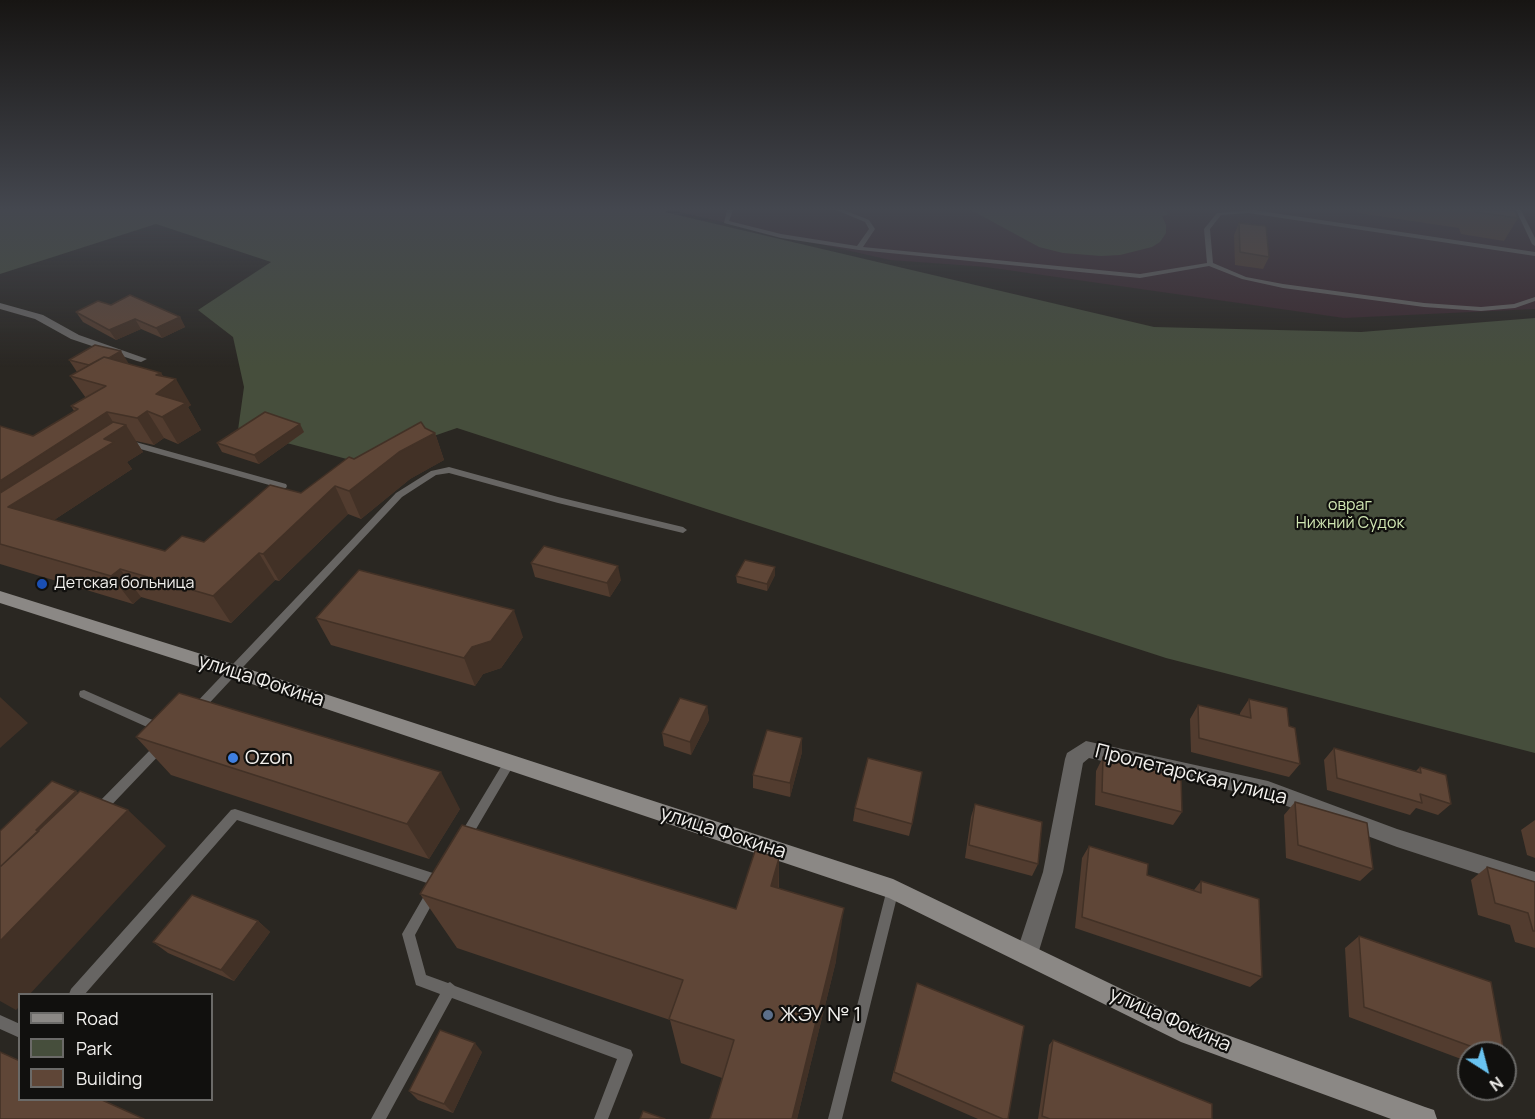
<!DOCTYPE html>
<meta charset="utf-8">
<style>
body{margin:0}
#map{position:relative;width:1535px;height:1119px;overflow:hidden;background:#2a2722;font-family:Manrope,sans-serif}
canvas{display:block}
.legend{position:absolute;left:18px;top:993px;width:195px;height:108px;box-sizing:border-box;background:#11100e;border:2px solid #6b6a68;margin:0;padding:8px 10px;list-style:none;font-size:18px;color:#f3f1ee}
.legend li{display:flex;align-items:center;gap:12px;height:30px}
.legend b{width:30px;border:2px solid #6b6a68}
.north{position:absolute;left:1457px;top:1041px;width:60px;height:60px;box-sizing:border-box;background:#11100e;border:2px solid #6b6a68;border-radius:50%;rotate:144deg;font-size:16px;font-weight:700;line-height:24px;text-align:center;color:#f3f1ee}
.north::after{content:'';display:block;margin:auto;width:21px;height:27px;background:#69c3f1;clip-path:polygon(50% 0,100% 100%,50% 72%,0 100%)}
</style>
<div id="map">
<canvas width="1535" height="1119"></canvas>
<ul class="legend">
<li><b style="height:8px;background:#8b8885"></b>Road</li>
<li><b style="height:16px;background:#464e3c"></b>Park</li>
<li><b style="height:16px;background:#5f4637"></b>Building</li>
</ul>
<div class="north">N</div>
</div>
<script>
const context = document.querySelector('canvas').getContext('2d');
context.lineJoin = 'round';
function paint(path, color) { context.fillStyle = color; context.fill(path, 'evenodd'); }
const toPath = rows => new Path2D(rows.map(r => 'M' + r).join(''));
function trace(path, color, width, dash) { context.strokeStyle = color; context.lineWidth = width; context.lineCap = dash ? 'butt' : 'round'; context.setLineDash(dash || []); context.stroke(path); }
function label(font, color, halo, rows, align = 'center') {
  context.font = font + ' Manrope,sans-serif'; context.lineWidth = 4.5; context.setLineDash([]); context.textBaseline = 'middle'; context.strokeStyle = halo; context.fillStyle = color; for (const [text, x, y, turn = 0] of rows) {
    context.save(); context.translate(x, y); context.rotate((+turn || 0) * Math.PI / 180); context.textAlign = isNaN(turn) ? turn : align; if (halo) context.strokeText(text, 0, 0); context.fillText(text, 0, 0); context.restore();
  }
}
paint(toPath([
 [683,210,1535,210,1535,309,1344,318,986,267,890,260,678,212]
]), '#3b282e');
paint(toPath([
 [0,210,668,210,665,212,1154,327,1361,332,1535,318,1535,753,1166,658,457,428,358,462,238,430,244,387,233,337,198,310,271,262,156,224,0,274],
 [971,210,1162,210,1170,214,1162,216,1166,225,1166,233,1160,242,1152,247,1120,255,1101,256,1063,253,1039,247]
]), '#464e3c');
paint(toPath([
 [727,210,733,210,729,221,781,234,857,246,869,229,865,222,836,210,844,210,869,220,875,229,863,247,1140,274,1207,263,1204,229,1217,213,1254,210,1535,252,1535,256,1248,213,1221,215,1210,229,1213,263,1246,277,1283,284,1424,303,1481,307,1514,304,1535,297,1535,301,1515,308,1481,311,1424,307,1283,288,1242,279,1209,266,1140,278,859,250,781,238,724,223,727,210],
 [1516,210,1521,210,1535,238,1535,246,1532,244,1516,210],
 [126,441,132,441,286,484,287,486,286,488,280,488,126,445,125,443,126,441],
 [449,467,558,497,683,527,687,530,683,533,558,503,449,473,436,475,402,497,201,712,197,713,193,712,192,709,193,706,396,493,431,471,449,467],
 [84,690,164,725,165,728,164,731,160,733,156,731,80,697,79,694,80,691,84,690],
 [160,742,164,744,165,747,164,750,103,814,99,815,95,814,93,810,95,806,156,744,160,742],
 [509,758,513,760,515,763,513,766,469,841,465,843,461,841,459,837,461,833,505,760,509,758],
 [235,809,439,875,443,877,445,881,443,885,439,887,237,820,85,994,69,994,71,989,231,810,235,809],
 [893,883,897,885,899,889,842,1119,828,1119,887,889,889,885,893,883],
 [432,887,436,889,438,893,415,935,426,975,448,983,450,982,455,986,631,1050,633,1055,608,1119,594,1119,617,1059,452,998,386,1119,371,1119,440,994,416,985,402,934,428,889,432,887],
 [0,1015,20,1024,20,1038,0,1029,0,1015]
]), '#676563');
paint(toPath([
 [0,303,43,315,79,335,147,359,141,362,137,361,71,339,35,319,0,309,0,303],
 [1086,741,1268,781,1397,829,1535,872,1535,892,1397,847,1268,799,1089,758,1083,763,1063,872,1038,954,1035,962,1027,965,1019,962,1016,954,1043,872,1065,759,1067,753,1086,741]
]), '#676563');
paint(toPath([
 [0,591,233,664,893,879,1186,1020,1425,1107,1434,1110,1437,1119,1391,1119,1181,1042,889,898,231,677,0,603,0,591]
]), '#8b8885');
paint(toPath([
 [1357,210,1515,210,1518,218,1504,241,1461,234,1459,228,1358,213],
 [1239,223,1269,257,1263,269,1235,265,1234,235],
 [111,305,180,317,185,327,162,338,141,329,116,340,83,322,76,312],
 [69,360,129,364,161,373,163,376,191,405,188,407,201,430,178,444,164,438,154,445,136,441,143,452,127,462,132,469,54,520,165,551,204,542,301,493,354,459,425,428,435,433,444,460,410,479,361,519,348,514,279,581,275,580,231,623,141,597,133,604,0,564,0,426,33,436,74,411,71,406,86,398,70,376,77,372],
 [304,432,259,464,222,452,217,443],
 [531,563,621,580,610,597,535,577],
 [775,567,775,575,767,591,737,583,736,576],
 [316,618,523,637,501,668,483,674,475,686,331,645],
 [1249,699,1289,726,1300,764,1289,777,1191,752,1190,719,1198,705,1240,715,1240,713],
 [707,706,709,720,691,755,664,746,662,733],
 [136,737,460,809,429,859,171,775],
 [802,738,802,752,790,797,753,788,753,775],
 [1334,748,1416,771,1420,767,1451,804,1438,815,1416,808,1410,815,1327,790,1324,760],
 [1103,757,1182,812,1173,825,1095,805,1096,771],
 [1295,802,1373,869,1360,881,1286,858,1284,815],
 [975,804,1038,864,1032,876,965,858,971,817],
 [855,808,912,824,909,836,853,821],
 [1535,820,1535,858,1527,855,1521,830],
 [1089,846,1147,875,1194,890,1201,881,1262,977,1250,987,1075,928,1082,858],
 [779,858,779,889,836,961,797,1119,710,1119,722,1078,681,1063,670,1020,457,948,420,894,736,909],
 [1487,867,1535,882,1535,948,1515,942,1510,925,1478,915,1471,880],
 [258,921,270,932,234,981,168,953,153,942],
 [1359,936,1504,1053,1469,1053,1469,1062,1349,1017,1345,948],
 [917,983,1008,1119,978,1119,891,1081,914,994],
 [1053,1040,1212,1119,1038,1119,1049,1045],
 [482,1052,453,1113,418,1100,409,1091]
]), '#523c2f');
paint(toPath([
 [180,317,185,327,162,338,156,328],
 [135,319,141,329,116,340,109,330],
 [121,351,129,364,95,366],
 [161,373,168,385,176,379,191,405,188,407,201,430,178,444,162,417,156,394,156,375],
 [147,411,164,438,154,445,137,418],
 [107,412,118,430,126,425,143,452,127,462,132,469,31,535,0,523,0,481],
 [300,424,304,432,259,464,254,455],
 [435,433,444,460,410,479,361,519,349,491,399,452],
 [335,486,348,514,279,581,263,554],
 [259,553,275,580,231,623,213,596],
 [618,566,621,580,610,597,607,583],
 [775,567,775,575,767,591,767,584],
 [120,569,141,597,133,604,111,576],
 [514,610,523,637,501,668,483,674,475,686,464,658,472,647],
 [0,697,28,723,0,748],
 [707,706,709,720,691,755,690,742],
 [802,738,802,752,790,797,790,783],
 [441,772,460,809,429,859,407,824],
 [76,791,84,798,38,831,36,830],
 [128,810,166,846,30,994,20,994,20,1006,16,1010,0,1001,0,941],
 [779,858,778,914,771,886],
 [844,908,836,961,797,1119,792,1119],
 [258,921,270,932,234,981,221,970],
 [475,1043,482,1052,453,1113,444,1104]
]), '#423126');
const building = toPath([
 [1474,210,1515,210,1518,218,1475,212,1474,210],
 [1239,223,1266,226,1269,257,1240,252,1239,223],
 [130,295,180,317,156,328,135,319,109,330,76,312,98,301,111,305,130,295],
 [95,345,121,351,109,358,104,357,89,365,69,360,95,345],
 [104,357,161,373,156,375,176,379,156,394,186,403,162,417,147,411,137,418,107,412,0,481,0,426,33,436,78,409,71,406,106,386,70,376,104,357],
 [265,412,300,424,254,455,217,443,265,412],
 [113,422,126,425,104,439,114,442,8,507,165,551,182,536,204,542,270,485,301,493,349,457,354,459,421,422,425,428,435,433,399,452,349,491,335,486,263,554,259,553,213,596,120,569,111,576,0,544,0,493,113,422],
 [544,546,618,566,607,583,531,563,544,546],
 [745,560,775,567,767,584,736,576,745,560],
 [359,570,514,610,491,641,472,647,464,658,316,618,359,570],
 [179,693,441,772,407,824,136,737,179,693],
 [680,698,707,706,690,742,662,733,680,698],
 [1249,699,1287,708,1289,726,1295,728,1300,764,1199,738,1198,705,1251,718,1249,699],
 [767,730,802,738,790,783,753,775,767,730],
 [1334,748,1421,773,1420,767,1446,775,1451,804,1420,794,1422,803,1337,778,1334,748],
 [1103,757,1181,777,1182,812,1102,792,1103,757],
 [868,758,922,772,912,824,855,808,868,758],
 [52,781,76,791,36,830,39,831,0,867,0,831,52,781],
 [80,791,128,810,0,941,0,867,80,791],
 [1295,802,1367,823,1373,869,1298,845,1295,802],
 [975,804,1042,822,1038,864,969,845,975,804],
 [462,825,736,909,755,851,779,858,771,886,844,908,792,1119,710,1119,734,1040,669,1019,683,980,420,894,462,825],
 [1089,846,1148,864,1147,875,1201,893,1201,881,1259,899,1262,977,1082,917,1089,846],
 [1487,867,1535,882,1535,931,1533,931,1528,913,1495,903,1487,867],
 [192,895,258,921,221,970,153,942,192,895],
 [1359,936,1491,982,1504,1053,1489,1053,1364,1007,1359,936],
 [917,983,1024,1026,1008,1119,1003,1119,894,1072,917,983],
 [440,1030,475,1043,444,1104,409,1091,440,1030],
 [1053,1040,1212,1104,1212,1119,1050,1119,1042,1116,1053,1040],
 [0,1052,20,1061,20,1100,102,1100,144,1119,0,1119,0,1052],
 [643,1111,665,1119,640,1119,643,1111]
]);
paint(building, '#5f4637');
trace(building, '#423126', 1.5);
const sky = context.createLinearGradient(0, 0, 0, 367);
sky.addColorStop(0, '#171513');
sky.addColorStop(0.57, '#44474f');
sky.addColorStop(1, '#44474f00');
context.fillStyle = sky;
context.fillRect(0, 0, 1535, 367);
for (const [x, y, r, color] of [
 [42,584,6,"#1a4fb4"],
 [233,758,6,"#3f7fe0"],
 [768,1015,6,"#5c6f8a"]
]) { const dot = new Path2D(); dot.arc(x, y, r, 0, 2 * Math.PI); context.fillStyle = color; context.fill(dot); trace(dot, '#11100e', 2); }
label('16px', '#d1e7b3', '#11100e', [
 ["овраг",1350,506],
 ["Нижний Судок",1350,524]
]);
label('16px', '#f3f1ee', '#11100e', [
 ["Детская больница",54,584]
], 'left');
label('20px', '#f3f1ee', '#11100e', [
 ["улица Фокина",261,681,18],
 ["Пролетарская улица",1191,775,14],
 ["улица Фокина",723,833,18],
 ["улица Фокина",1170,1020,24]
]);
label('20px', '#f3f1ee', '#11100e', [
 ["Ozon",245,758],
 ["ЖЭУ № 1",780,1015]
], 'left');
</script>
